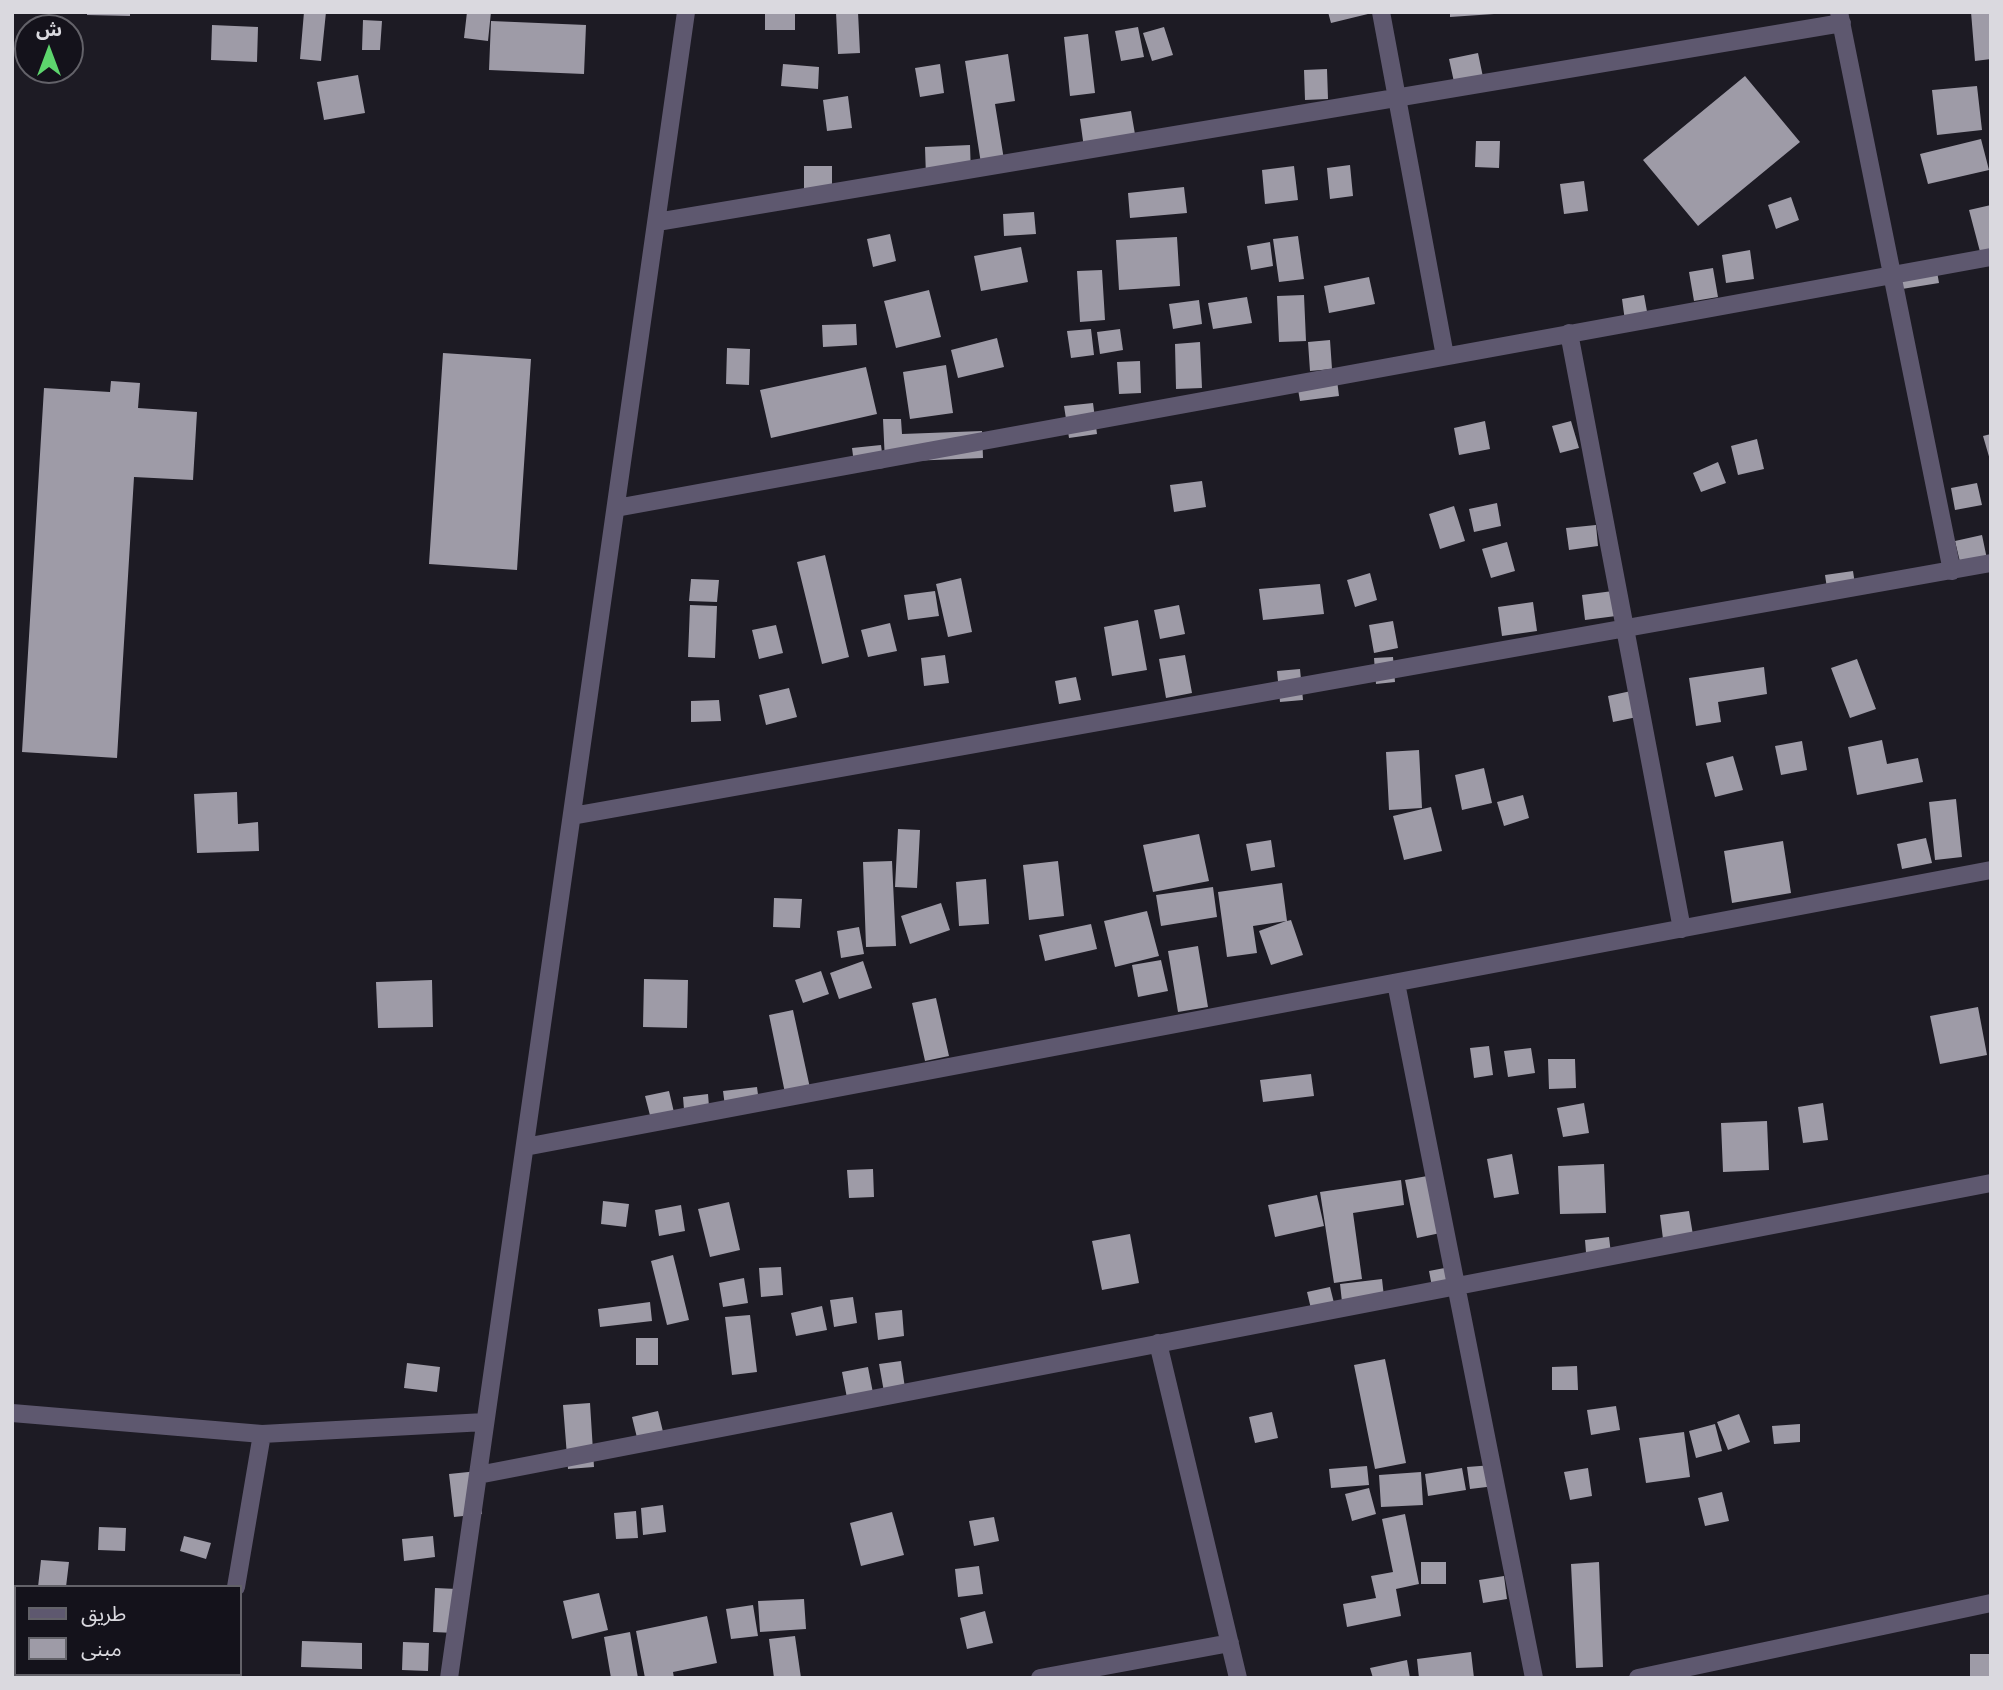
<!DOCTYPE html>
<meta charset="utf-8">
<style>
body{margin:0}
#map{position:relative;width:2003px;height:1690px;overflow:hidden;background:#1d1b24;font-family:Karla,"Noto Sans Arabic",sans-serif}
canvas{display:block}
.frame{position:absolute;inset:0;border:14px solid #dad9df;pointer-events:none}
.legend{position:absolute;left:14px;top:1585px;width:228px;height:91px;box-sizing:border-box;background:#14121b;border:2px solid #636269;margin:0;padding:9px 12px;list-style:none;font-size:21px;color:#dad9df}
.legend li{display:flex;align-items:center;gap:14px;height:35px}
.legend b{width:35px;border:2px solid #636269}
.north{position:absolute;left:14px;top:14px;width:70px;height:70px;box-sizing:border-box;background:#14121b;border:2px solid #636269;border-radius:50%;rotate:0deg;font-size:19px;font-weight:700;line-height:28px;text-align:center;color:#dad9df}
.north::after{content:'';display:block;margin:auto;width:24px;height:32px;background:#5dd56d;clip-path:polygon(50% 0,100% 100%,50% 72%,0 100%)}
</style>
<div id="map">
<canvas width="2003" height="1690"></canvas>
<div class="frame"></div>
<ul class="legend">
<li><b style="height:9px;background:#5e586f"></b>طريق</li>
<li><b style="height:19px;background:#9e9ba7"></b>مبنى</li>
</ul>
<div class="north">ش</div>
</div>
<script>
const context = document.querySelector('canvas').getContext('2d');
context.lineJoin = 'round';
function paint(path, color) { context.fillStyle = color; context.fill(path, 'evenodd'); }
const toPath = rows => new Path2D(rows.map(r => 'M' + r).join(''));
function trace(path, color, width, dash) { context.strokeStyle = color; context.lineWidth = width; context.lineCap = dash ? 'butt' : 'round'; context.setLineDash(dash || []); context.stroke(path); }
paint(toPath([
 [87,12,130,12,130,16,87,15],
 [304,12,326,12,321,61,300,59],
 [467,12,491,12,488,41,464,38],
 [765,12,795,12,795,30,765,30],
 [836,12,858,12,860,53,838,54],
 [1328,12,1372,12,1372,13,1331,23],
 [1450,12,1494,12,1494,14,1450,17],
 [1971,12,1991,12,1991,59,1975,61],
 [363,20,382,21,380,50,362,50],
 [491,21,586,25,584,74,489,70],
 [212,25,258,27,257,62,211,60],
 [1138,27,1144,57,1121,61,1115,31],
 [1164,27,1173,55,1152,61,1143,33],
 [1088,34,1095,93,1070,96,1064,37],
 [1478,53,1483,77,1454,82,1449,59],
 [1008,54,1015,101,995,104,1005,166,982,170,965,61],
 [783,64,819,67,818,89,781,86],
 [940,64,944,93,920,97,915,68],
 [1327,69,1328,99,1305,100,1304,70],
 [358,75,365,113,324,120,317,82],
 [1745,76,1800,142,1698,226,1643,160],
 [1977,86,1982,130,1937,135,1932,90],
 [848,96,852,128,827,131,823,100],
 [1131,111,1136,140,1084,148,1080,119],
 [1981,139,1989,170,1928,184,1920,154],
 [1476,141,1500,141,1499,168,1475,167],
 [970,145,971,175,926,177,925,147],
 [1350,165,1353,196,1330,199,1327,168],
 [804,166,832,166,832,190,804,190],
 [1294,166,1298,200,1265,204,1262,170],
 [1584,181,1588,211,1564,214,1560,184],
 [1184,187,1187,213,1130,218,1128,193],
 [1791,197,1799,220,1776,229,1768,205],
 [1991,205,1991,261,1983,263,1969,210],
 [1034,212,1036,234,1004,236,1003,214],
 [890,234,896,261,873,267,867,239],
 [1298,236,1304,279,1279,282,1273,239],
 [1177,237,1180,286,1119,290,1116,240],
 [1270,242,1273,266,1251,270,1247,246],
 [1021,247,1028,282,981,291,974,256],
 [1750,250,1754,279,1726,283,1722,255],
 [1935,260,1939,283,1902,289,1898,267],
 [1713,268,1718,297,1694,301,1689,272],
 [1102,270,1105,320,1080,322,1077,271],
 [1369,277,1375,304,1329,313,1324,286],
 [929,290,941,337,896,348,884,301],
 [1304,295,1306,341,1279,342,1277,296],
 [1644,295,1648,317,1625,321,1622,299],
 [1247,297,1252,323,1213,329,1208,303],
 [1199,300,1202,324,1173,329,1169,304],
 [856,324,857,345,823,347,822,325],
 [1091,329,1094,355,1071,358,1067,331],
 [1120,329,1123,350,1100,354,1097,332],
 [997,338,1004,367,958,378,951,350],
 [1330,340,1332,369,1310,371,1308,342],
 [1200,342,1202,388,1176,389,1175,344],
 [727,348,750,349,749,385,726,384],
 [443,353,531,359,517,570,429,564],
 [1140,361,1141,393,1119,394,1117,362],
 [946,365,953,413,910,419,903,372],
 [866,367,877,414,771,438,760,390],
 [1336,372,1339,396,1300,401,1296,378],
 [111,381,140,383,138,408,197,412,193,480,134,477,117,758,22,752,44,388,110,392],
 [1093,403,1097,434,1069,438,1064,406],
 [883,419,901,419,902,434,982,431,983,458,885,462],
 [1485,421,1490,449,1459,455,1454,428],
 [1571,421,1579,448,1560,453,1552,426],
 [1991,434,1991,460,1990,460,1983,436],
 [1757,439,1764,469,1738,475,1731,446],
 [881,445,884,468,855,471,852,448],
 [1718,462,1726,483,1701,492,1693,473],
 [1202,481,1206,507,1174,512,1170,485],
 [1977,483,1982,505,1955,510,1951,488],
 [1497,503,1501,526,1474,532,1469,509],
 [1454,506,1465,541,1440,549,1429,514],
 [1596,525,1598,546,1569,550,1566,528],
 [1982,535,1987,559,1961,566,1955,541],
 [1507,542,1515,571,1491,578,1482,549],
 [825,555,849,657,822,664,797,562],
 [1853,571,1856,591,1828,595,1825,575],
 [1370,573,1377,600,1355,607,1347,580],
 [961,578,972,632,948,637,936,584],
 [691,579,719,580,717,602,689,601],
 [1320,584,1324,614,1263,620,1259,589],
 [935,591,939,616,908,620,904,595],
 [1613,591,1616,616,1585,620,1582,595],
 [1533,602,1537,631,1502,636,1498,607],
 [690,605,717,606,715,658,688,657],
 [1179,605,1185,634,1160,639,1154,610],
 [1138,620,1147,670,1112,676,1104,627],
 [1393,621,1398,648,1374,653,1369,625],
 [890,623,897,651,868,657,861,630],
 [776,625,783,653,759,659,752,630],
 [945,655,949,683,924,686,921,658],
 [1185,655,1192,693,1166,698,1159,659],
 [1393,657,1395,682,1376,684,1374,658],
 [1857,659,1876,709,1850,718,1831,668],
 [1764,667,1767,694,1718,702,1721,722,1696,726,1689,678],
 [1300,669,1303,700,1280,702,1277,671],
 [1076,677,1081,700,1059,704,1055,681],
 [789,688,797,717,766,725,759,695],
 [1631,691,1637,717,1613,722,1608,696],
 [719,700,721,721,691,722,691,701],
 [1882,740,1887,764,1918,758,1923,782,1857,795,1848,747],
 [1802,741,1807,770,1781,775,1775,746],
 [1419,750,1422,808,1389,810,1386,752],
 [1733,756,1743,790,1715,797,1706,763],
 [1484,768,1492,803,1462,810,1455,775],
 [237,792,238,824,258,822,259,851,197,853,194,794],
 [1523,795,1529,818,1504,826,1497,802],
 [1956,799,1962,857,1935,860,1929,802],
 [1431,807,1442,851,1404,860,1393,816],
 [898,829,920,830,917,888,895,887],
 [1199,834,1209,881,1153,892,1143,845],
 [1926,838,1932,863,1902,869,1897,844],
 [1271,840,1275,867,1251,871,1246,844],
 [1783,841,1791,893,1732,903,1724,851],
 [892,861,896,946,866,947,863,862],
 [1058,861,1064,916,1029,920,1023,865],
 [986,879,989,924,959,926,956,882],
 [1282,883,1287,921,1291,920,1303,955,1271,965,1259,931,1286,921,1253,926,1257,953,1227,957,1218,892],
 [1213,887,1217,917,1161,926,1156,895],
 [774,898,802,899,800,928,773,927],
 [941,903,950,930,910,944,901,916],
 [1147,911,1159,956,1115,967,1104,921],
 [1091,924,1097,949,1045,961,1039,935],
 [859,927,864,954,841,958,837,931],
 [1198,946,1208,1007,1178,1012,1168,951],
 [1161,960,1168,991,1138,997,1132,965],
 [863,961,872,988,839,999,830,973],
 [821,971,829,994,803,1003,795,980],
 [644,979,688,980,687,1028,643,1027],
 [432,980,433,1027,378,1028,376,982],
 [936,998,949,1056,925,1061,912,1003],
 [1978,1007,1987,1055,1940,1064,1930,1016],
 [793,1010,810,1088,785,1093,769,1015],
 [1489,1046,1493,1075,1474,1078,1470,1048],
 [1531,1048,1535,1073,1508,1077,1504,1051],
 [1548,1059,1575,1059,1576,1088,1549,1089],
 [1311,1074,1314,1096,1263,1102,1260,1080],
 [757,1087,760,1110,726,1114,723,1091],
 [669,1091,676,1121,653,1127,645,1096],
 [708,1094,710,1119,685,1122,683,1097],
 [1584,1103,1589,1133,1563,1137,1557,1108],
 [1823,1103,1828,1140,1803,1143,1798,1107],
 [1767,1121,1769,1170,1723,1172,1721,1123],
 [1512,1154,1519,1194,1494,1198,1487,1159],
 [1604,1164,1606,1213,1560,1214,1558,1166],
 [873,1169,874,1197,849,1198,847,1170],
 [1433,1175,1445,1232,1417,1238,1405,1180],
 [1401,1180,1404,1205,1353,1213,1362,1279,1334,1283,1320,1192],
 [1317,1195,1324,1226,1275,1237,1268,1205],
 [603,1201,629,1204,626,1227,601,1224],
 [729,1202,740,1250,710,1257,698,1209],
 [681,1205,685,1231,659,1236,655,1210],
 [1689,1211,1693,1235,1663,1239,1660,1215],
 [1130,1234,1139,1283,1102,1290,1092,1241],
 [1609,1237,1612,1262,1587,1265,1585,1240],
 [673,1255,689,1320,667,1325,651,1261],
 [1455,1266,1460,1287,1433,1292,1429,1271],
 [781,1267,783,1295,761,1297,759,1268],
 [744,1278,748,1303,723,1307,719,1283],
 [1382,1279,1385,1306,1343,1311,1340,1284],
 [1330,1287,1336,1311,1313,1317,1307,1292],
 [853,1297,857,1323,834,1327,830,1300],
 [650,1302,652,1321,600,1327,598,1309],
 [822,1306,827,1330,796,1336,791,1313],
 [902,1310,904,1336,878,1340,875,1313],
 [750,1315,757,1372,732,1375,725,1317],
 [636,1338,658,1338,658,1365,636,1365],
 [1385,1359,1406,1463,1375,1469,1354,1365],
 [901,1361,905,1388,884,1392,879,1364],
 [407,1363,440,1367,437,1392,404,1388],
 [1577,1366,1578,1390,1552,1390,1552,1367],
 [868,1367,873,1393,847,1398,842,1372],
 [590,1403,594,1467,568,1469,563,1405],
 [1616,1406,1620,1430,1591,1435,1587,1410],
 [658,1411,665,1440,639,1446,632,1417],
 [1272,1412,1278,1438,1255,1443,1249,1417],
 [1739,1414,1750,1442,1728,1450,1717,1422],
 [1715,1424,1722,1451,1696,1458,1689,1431],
 [1800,1424,1800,1442,1774,1444,1772,1426],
 [1684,1432,1690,1477,1646,1483,1639,1438],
 [1493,1465,1495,1486,1470,1489,1467,1467],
 [1367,1466,1369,1485,1331,1488,1329,1469],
 [1462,1468,1466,1490,1428,1496,1425,1474],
 [1588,1468,1592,1496,1570,1500,1564,1472],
 [478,1471,482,1514,454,1517,449,1474],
 [1421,1472,1423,1505,1381,1507,1379,1475],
 [1369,1488,1376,1514,1352,1521,1345,1494],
 [1722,1492,1729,1521,1705,1526,1698,1498],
 [663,1505,666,1532,643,1535,641,1508],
 [636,1511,638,1538,616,1539,614,1513],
 [892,1512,904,1555,861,1566,850,1523],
 [1405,1514,1419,1584,1396,1589,1401,1616,1347,1627,1343,1604,1376,1598,1371,1576,1393,1572,1382,1519],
 [994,1517,999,1541,974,1546,969,1521],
 [99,1527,126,1528,125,1551,98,1550],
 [184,1536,211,1543,206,1559,180,1551],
 [433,1536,435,1557,404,1561,402,1539],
 [41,1560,69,1562,66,1587,38,1587],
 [1421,1562,1446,1562,1446,1584,1421,1584],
 [1599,1562,1603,1667,1576,1668,1571,1564],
 [979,1566,983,1594,958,1597,955,1569],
 [1504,1576,1507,1599,1483,1603,1479,1580],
 [435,1588,457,1589,455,1633,433,1632],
 [599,1593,608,1630,572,1639,563,1601],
 [804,1599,806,1629,760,1632,758,1601],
 [753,1605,758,1636,731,1639,726,1609],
 [985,1611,993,1643,967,1649,960,1618],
 [707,1616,717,1663,673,1672,674,1678,645,1678,636,1631],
 [630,1632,638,1678,611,1678,604,1637],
 [795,1636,801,1678,774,1678,769,1639],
 [302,1641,362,1643,362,1669,301,1667],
 [403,1642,429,1643,428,1671,402,1670],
 [1471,1652,1474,1678,1419,1678,1417,1659],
 [1970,1654,1991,1654,1991,1678,1970,1678],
 [1407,1660,1410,1678,1373,1678,1370,1668]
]), '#9e9ba7');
trace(toPath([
 [1381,12,1445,356],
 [1839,12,1952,571],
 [657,222,1842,23],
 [1569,333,1682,929],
 [616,508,1991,257],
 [572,816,1991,563],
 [1396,983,1534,1678],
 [525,1147,1991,870],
 [1158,1343,1238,1678],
 [12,1413,262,1434,485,1422],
 [478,1475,1991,1183],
 [236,1587,262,1434],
 [221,1678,221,1674],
 [449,1678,686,12],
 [1040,1678,1230,1643],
 [1638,1678,1991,1603]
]), '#5e586f', 18);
</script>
